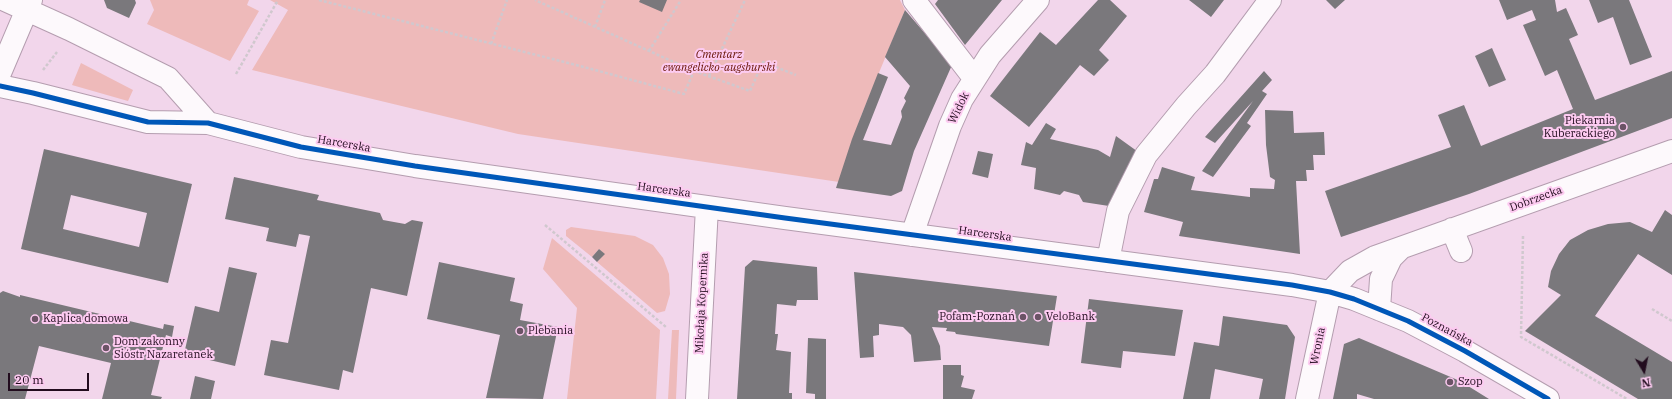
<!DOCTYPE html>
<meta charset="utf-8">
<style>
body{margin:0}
#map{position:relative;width:1672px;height:399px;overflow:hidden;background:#f2d6eb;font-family:"IBM Plex Serif",serif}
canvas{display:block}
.north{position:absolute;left:1624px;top:351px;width:40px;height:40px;-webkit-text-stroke:3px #fdcbf1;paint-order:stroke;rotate:170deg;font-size:11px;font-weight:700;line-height:16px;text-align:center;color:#220c1e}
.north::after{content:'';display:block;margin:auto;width:14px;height:18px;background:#220c1e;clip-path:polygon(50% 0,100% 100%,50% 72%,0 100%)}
.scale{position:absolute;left:8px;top:373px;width:81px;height:18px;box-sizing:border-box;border:2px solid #220c1e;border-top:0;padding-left:5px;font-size:12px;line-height:14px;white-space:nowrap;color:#220c1e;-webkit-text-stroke:3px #fdcbf1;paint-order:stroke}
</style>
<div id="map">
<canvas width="1672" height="399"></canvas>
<div class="north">N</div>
<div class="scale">20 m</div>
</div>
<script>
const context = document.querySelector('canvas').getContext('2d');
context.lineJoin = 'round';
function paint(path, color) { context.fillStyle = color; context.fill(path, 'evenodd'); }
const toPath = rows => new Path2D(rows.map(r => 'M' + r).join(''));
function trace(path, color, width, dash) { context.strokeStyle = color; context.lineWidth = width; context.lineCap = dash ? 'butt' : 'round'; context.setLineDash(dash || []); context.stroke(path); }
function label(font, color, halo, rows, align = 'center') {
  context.font = font + ' "IBM Plex Serif",serif'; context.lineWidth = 4; context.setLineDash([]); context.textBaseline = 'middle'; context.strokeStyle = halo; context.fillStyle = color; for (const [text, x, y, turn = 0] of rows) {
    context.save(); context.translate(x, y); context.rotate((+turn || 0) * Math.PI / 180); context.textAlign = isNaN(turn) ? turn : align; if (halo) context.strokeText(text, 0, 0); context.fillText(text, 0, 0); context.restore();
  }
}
paint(toPath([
 [150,0,249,0,247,5,259,11,230,61,147,24,154,10],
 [270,0,900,0,905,10,861,116,839,182,518,134,252,70,288,10],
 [81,63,133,90,128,101,72,85],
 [571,227,635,236,653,245,663,258,669,274,670,294,665,311,657,313,597,262,604,254,599,249,592,257,566,236,566,230],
 [552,238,660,330,656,399,567,399,577,308,543,269],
 [672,330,679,330,676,399,668,399]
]), '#eebaba');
paint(toPath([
 [104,0,135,0,136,3,129,18,107,8],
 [640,0,667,0,662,12,639,2],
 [938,0,1002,0,965,45,935,4],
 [1098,0,1110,0,1127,16,1099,50,1109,60,1094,76,1080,65,1029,127,990,96,1040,32,1056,45],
 [1189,0,1224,0,1211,17],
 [1326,0,1345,0,1335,9],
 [1499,0,1555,0,1557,12,1566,8,1578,35,1569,39,1595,100,1672,71,1672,118,1469,194,1341,237,1325,191,1451,147,1438,115,1464,105,1481,146,1573,109,1557,70,1545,76,1523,25,1536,20,1532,10,1507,20],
 [1589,0,1629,0,1652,57,1630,65,1613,17,1598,23],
 [905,10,952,65,914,151,902,191,891,196,836,188,852,139,878,73,888,77,863,140,891,145,902,117,901,111,906,101,904,98,910,86,885,57],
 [1492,48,1506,80,1489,87,1475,56],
 [1264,71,1272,80,1262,91,1267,94,1247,123,1251,126,1213,177,1202,171,1253,101,1215,143,1205,137],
 [1265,110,1293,111,1294,133,1324,132,1325,155,1313,155,1314,170,1306,170,1307,181,1296,181,1300,254,1179,236,1183,222,1144,212,1154,179,1158,179,1162,167,1195,177,1191,190,1250,197,1250,188,1274,189,1275,180,1270,177,1266,145],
 [1046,123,1056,129,1050,139,1098,150,1110,157,1116,136,1141,154,1109,206,1083,202,1079,195,1064,191,1060,195,1034,189,1036,168,1021,165,1026,142,1032,145],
 [44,149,192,184,168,283,21,249],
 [71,195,147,213,139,247,63,229],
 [978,151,993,154,988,178,972,174],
 [234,177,319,195,317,200,380,213,383,220,405,224,412,220,423,222,407,296,371,288,353,373,343,370,339,390,264,375,271,340,288,343,310,236,299,234,296,247,266,241,269,228,225,219],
 [1665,210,1672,215,1672,275,1638,254,1595,316,1672,362,1672,399,1638,399,1525,331,1561,295,1548,287,1551,271,1559,254,1570,240,1588,230,1608,224,1630,222,1652,232],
 [599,249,605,254,597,262,592,257],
 [753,260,817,267,818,300,797,300,796,306,777,304,775,334,778,334,776,350,791,352,789,393,792,393,792,399,737,399,745,267],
 [439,262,515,278,510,301,523,304,520,320,558,327,543,399,486,398,500,335,427,319],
 [229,267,257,273,235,366,184,354,195,306,219,312],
 [854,272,1057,296,1049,346,956,334,955,332,946,331,947,328,932,327,940,346,941,360,914,362,911,335,903,327,879,324,879,335,873,336,874,357,860,358],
 [3,291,20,297,20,295,163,329,164,324,174,326,172,337,166,335,151,395,162,397,161,399,102,399,111,363,39,346,25,399,0,399,0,293],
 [1089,299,1183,310,1175,356,1123,351,1121,368,1081,363],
 [1223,316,1287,325,1295,337,1285,399,1259,399,1263,379,1215,369,1210,399,1183,399,1194,342,1219,346],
 [808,338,826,339,826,399,815,399,815,394,806,393],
 [1359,338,1460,381,1489,399,1374,399,1357,394,1357,399,1333,399,1344,344],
 [943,365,961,365,961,375,964,376,961,387,975,390,972,399,943,399],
 [195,376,215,381,211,399,190,399]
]), '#7a787c');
const minor = toPath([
 [5,0,69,29,168,78,208,123],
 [914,0,974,78],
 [0,73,31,0],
 [0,86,33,93,148,122,208,123,301,147,415,166,785,218,1292,285,1330,292,1354,299,1408,321,1465,351,1548,399],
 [1452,229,1461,251],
 [912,235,950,126,962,99,990,55,1038,0],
 [1108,261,1118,211,1146,155,1186,106,1215,74,1270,0],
 [1379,309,1381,279,1391,258,1401,248],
 [697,399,707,207],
 [1307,399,1330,292,1350,271,1375,257,1672,151]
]);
trace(minor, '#b49daf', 24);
trace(toPath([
 [319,0,584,67,684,94,694,71,535,0],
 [595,27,605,0],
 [491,44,507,0],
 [649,51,681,0],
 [43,70,57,52],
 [694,71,750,91,763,62,796,75],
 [236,74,278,0],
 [709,76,745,0],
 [545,225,666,327],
 [1523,236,1521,337,1627,399],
 [1652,309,1672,321]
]), '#d0c8ce', 2.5, [3, 2]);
trace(minor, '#fdf9fc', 22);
trace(toPath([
 [0,86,33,93,148,122,208,123,301,147,415,166,785,218,1292,285,1330,292,1354,299,1408,321,1465,351,1548,399]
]), '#0057b8', 5);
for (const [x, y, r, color] of [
 [1623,127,4,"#6b5366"],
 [1023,317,4,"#6b5366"],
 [1038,317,4,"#6b5366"],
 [35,319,4,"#6b5366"],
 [520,331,4,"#6b5366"],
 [106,348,4,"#6b5366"],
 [1450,382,4,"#6b5366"]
]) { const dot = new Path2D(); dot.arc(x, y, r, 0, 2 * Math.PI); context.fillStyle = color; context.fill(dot); trace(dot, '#fdcbf1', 1.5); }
label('italic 11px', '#651100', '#fdcbf1', [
 ["Cmentarz",719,55],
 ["ewangelicko-augsburski",719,68]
]);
label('11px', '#220c1e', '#fdcbf1', [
 ["Widok",959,108,-64],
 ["Harcerska",344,144,10],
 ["Harcerska",664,190,8],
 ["Dobrzecka",1536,199,-20],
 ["Harcerska",985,234,8],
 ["Mikołaja Kopernika",702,303,-87],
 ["Poznańska",1447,330,28],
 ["Wronia",1318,346,-78]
]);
label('11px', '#220c1e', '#fdcbf1', [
 ["Piekarnia",1615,121,"right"],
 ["Kuberackiego",1615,134,"right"],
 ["Pofam-Poznań",1015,317,"right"],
 ["VeloBank",1046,317],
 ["Kaplica domowa",43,319],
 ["Plebania",528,331],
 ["Dom zakonny",114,342],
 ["Sióstr Nazaretanek",114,355],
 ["Szop",1458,382]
], 'left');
</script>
